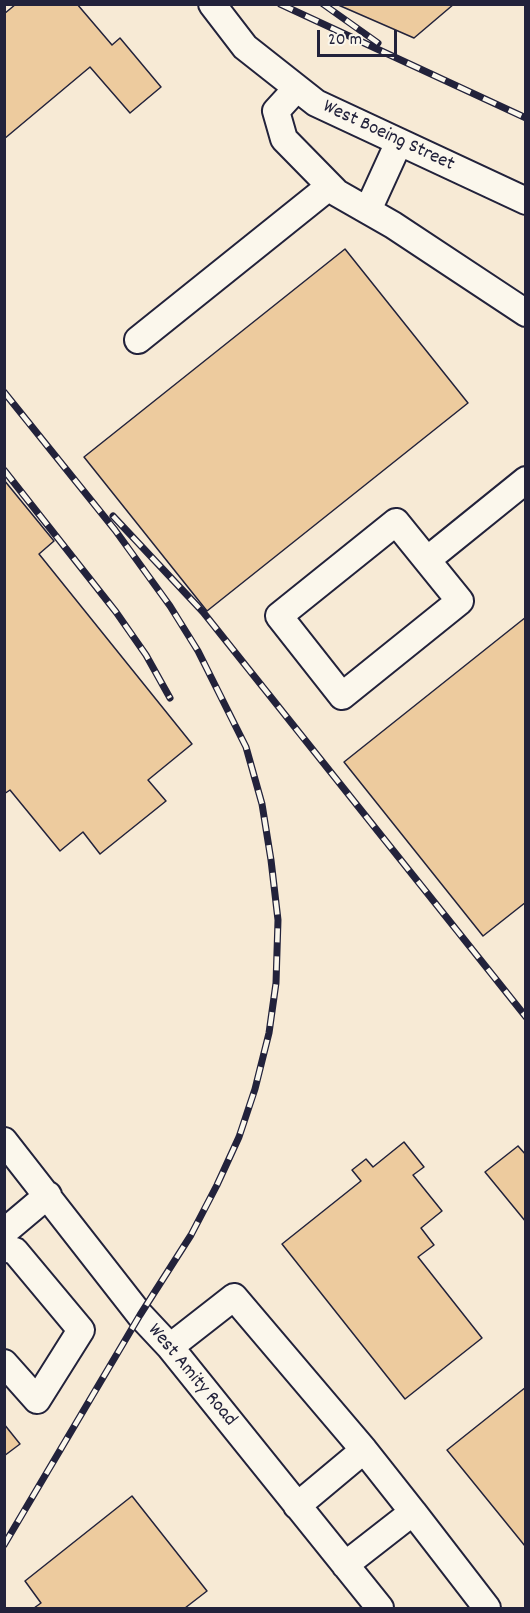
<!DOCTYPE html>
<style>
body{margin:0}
#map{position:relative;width:530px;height:1613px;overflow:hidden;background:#fbf7ec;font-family:Dekko,sans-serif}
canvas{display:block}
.frame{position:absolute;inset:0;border:6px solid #22223b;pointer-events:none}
.scale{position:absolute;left:317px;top:30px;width:80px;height:27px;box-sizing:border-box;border:3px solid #22223b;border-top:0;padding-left:8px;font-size:18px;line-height:21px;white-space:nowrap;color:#22223b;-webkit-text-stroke:4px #fbf7ec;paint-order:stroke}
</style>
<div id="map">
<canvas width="530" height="1613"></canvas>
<div class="frame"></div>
<div class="scale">20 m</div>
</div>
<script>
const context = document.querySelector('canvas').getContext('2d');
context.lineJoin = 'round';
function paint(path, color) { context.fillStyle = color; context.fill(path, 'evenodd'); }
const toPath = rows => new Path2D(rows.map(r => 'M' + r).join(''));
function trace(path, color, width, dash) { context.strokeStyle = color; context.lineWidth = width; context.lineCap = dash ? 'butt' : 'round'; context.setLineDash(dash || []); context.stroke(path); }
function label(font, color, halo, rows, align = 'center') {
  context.font = font + ' Dekko,sans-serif'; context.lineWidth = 4.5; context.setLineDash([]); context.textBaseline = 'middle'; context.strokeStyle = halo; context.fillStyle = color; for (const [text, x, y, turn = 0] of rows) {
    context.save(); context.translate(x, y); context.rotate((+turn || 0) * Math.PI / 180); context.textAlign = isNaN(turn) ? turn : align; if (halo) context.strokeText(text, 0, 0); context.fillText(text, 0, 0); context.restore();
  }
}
paint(toPath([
 [5,5,525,5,525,1608,5,1608]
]), '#f7ead5');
const building = toPath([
 [16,4,77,4,112,45,120,38,161,87,130,113,90,67,4,139,4,14,16,4],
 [336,4,454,4,414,38,336,4],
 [345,249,468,403,207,611,84,457,345,249],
 [4,480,54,541,39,554,192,744,148,780,166,801,100,854,83,832,60,851,10,790,4,794,4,480],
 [526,617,526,902,483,936,344,762,526,617],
 [404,1142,424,1167,413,1175,442,1211,421,1228,434,1245,418,1257,482,1338,405,1399,282,1244,361,1181,352,1170,366,1159,373,1167,404,1142],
 [518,1146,526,1155,526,1222,485,1172,518,1146],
 [526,1387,526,1545,525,1546,447,1450,526,1387],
 [4,1424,20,1444,4,1456,4,1424],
 [132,1496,207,1591,185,1608,34,1608,41,1603,25,1581,132,1496]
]);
paint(building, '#edcb9e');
trace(building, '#22223b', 1.5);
const minor = toPath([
 [212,4,245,47,316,103,526,201],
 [297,88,276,111,284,139,337,193,393,225,526,313],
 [368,210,399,142],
 [138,340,330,186],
 [396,522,460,601,342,696,279,616,396,522],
 [427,560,526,480],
 [4,1141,140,1315,170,1347,380,1608],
 [4,1232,48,1195],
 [4,1248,15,1251,81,1330,37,1400,4,1363],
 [170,1347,234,1297,364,1450,297,1506],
 [364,1450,413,1512],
 [345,1565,413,1512,487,1608]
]);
trace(minor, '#22223b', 30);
trace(minor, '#fbf7ec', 26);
const rail = toPath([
 [280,4,526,118],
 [323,4,378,43],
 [4,392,115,530,170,606,198,651,246,747,262,804,271,860,278,920,276,983,269,1033,255,1089,239,1137,217,1185,191,1235,140,1315,4,1545],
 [4,470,116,612,146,655,170,698],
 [113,516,203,612,526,1017]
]);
trace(rail, '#22223b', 7);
trace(rail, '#fbf7ec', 4.5, [14]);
label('20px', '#22223b', '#fbf7ec', [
 ["West Boeing Street",388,137,25],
 ["West Amity Road",191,1376,50]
]);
</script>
